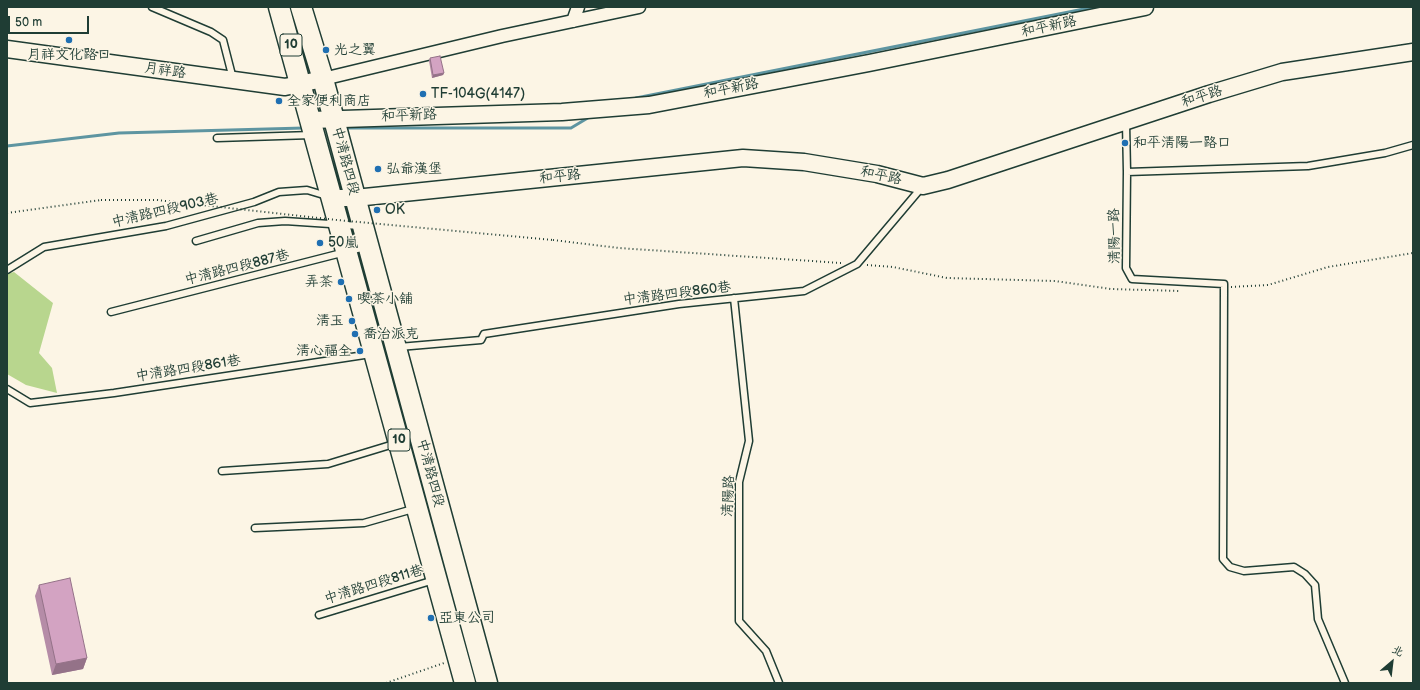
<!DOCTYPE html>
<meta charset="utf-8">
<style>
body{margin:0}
#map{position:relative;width:1420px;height:690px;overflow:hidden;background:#fcf5e5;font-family:"Balsamiq Sans","LXGW WenKai TC",sans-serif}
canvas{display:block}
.frame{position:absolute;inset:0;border:8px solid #1f3d34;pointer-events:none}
.north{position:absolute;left:1372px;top:642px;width:40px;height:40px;-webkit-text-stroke:3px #fcf5e5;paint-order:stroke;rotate:28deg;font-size:11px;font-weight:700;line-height:16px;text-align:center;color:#1f3d34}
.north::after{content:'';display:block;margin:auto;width:14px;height:18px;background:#1f3d34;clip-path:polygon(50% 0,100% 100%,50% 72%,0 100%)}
.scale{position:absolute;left:8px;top:16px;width:81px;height:18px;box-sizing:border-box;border:2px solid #1f3d34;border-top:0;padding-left:5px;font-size:12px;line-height:14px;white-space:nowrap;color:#1f3d34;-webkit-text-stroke:3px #fcf5e5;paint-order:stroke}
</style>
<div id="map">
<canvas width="1420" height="690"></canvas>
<div class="frame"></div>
<div class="north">北</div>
<div class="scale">50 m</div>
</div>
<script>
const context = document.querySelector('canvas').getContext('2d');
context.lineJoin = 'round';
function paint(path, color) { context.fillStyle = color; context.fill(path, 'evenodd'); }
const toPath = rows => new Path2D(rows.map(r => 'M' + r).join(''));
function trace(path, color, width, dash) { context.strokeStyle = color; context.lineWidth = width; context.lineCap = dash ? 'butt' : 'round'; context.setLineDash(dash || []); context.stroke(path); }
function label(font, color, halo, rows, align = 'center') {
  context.font = font + ' "Balsamiq Sans","LXGW WenKai TC",sans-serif'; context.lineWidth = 3; context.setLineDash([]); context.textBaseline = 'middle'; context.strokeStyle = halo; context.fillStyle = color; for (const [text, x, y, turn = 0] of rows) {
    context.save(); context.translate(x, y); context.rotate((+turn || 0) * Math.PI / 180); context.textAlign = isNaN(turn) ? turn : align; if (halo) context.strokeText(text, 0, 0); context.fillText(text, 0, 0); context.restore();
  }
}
paint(toPath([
 [14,272,53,303,39,353,52,368,57,393,26,385,7,374,7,274]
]), '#b8d68e');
trace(toPath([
 [636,98,1094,7],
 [344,128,571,128,591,116],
 [7,146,119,133,304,128]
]), '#5e95a1', 3);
const service = toPath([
 [152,7,211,32,223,40,233,79],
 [1126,123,1127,172,1126,268,1132,279,1224,284,1224,288,1223,559,1230,567,1244,571,1294,567,1305,574,1315,585,1318,619,1345,683],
 [217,138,312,135],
 [1127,172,1308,166,1385,153,1413,145],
 [196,241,258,223,285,221,360,226],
 [7,270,44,247,166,226,254,202,279,192,307,190,327,196],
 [734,298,749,441,739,482,739,621,766,651,779,683],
 [111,312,365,247],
 [399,347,481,340,484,334,679,304,804,291,857,264,922,187],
 [7,389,30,403,114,393,371,354],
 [222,471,328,464,397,443],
 [255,528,364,523,413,509],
 [319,615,434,580]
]);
const minor = toPath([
 [573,21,578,7],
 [323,79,502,36,639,7]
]);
const tertiary = toPath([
 [7,49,285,87,323,79],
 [311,120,562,112,649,105,869,63,1145,7],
 [332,198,355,198,743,158,804,162,877,174,923,186,948,180,1209,94,1282,72,1413,52]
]);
const primary = toPath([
 [279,7,465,683],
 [301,7,323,79,487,683]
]);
trace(service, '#1f3d34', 9);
trace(minor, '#1f3d34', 15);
trace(tertiary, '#1f3d34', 19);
trace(primary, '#1f3d34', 23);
trace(toPath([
 [7,213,101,200],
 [553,240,619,248,841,263],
 [867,265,893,267,947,278,1055,281,1111,289,1181,291],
 [1231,287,1268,285,1328,267,1413,253],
 [386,683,444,663]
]), '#1f3d34', 2, [1, 3]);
trace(service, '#fcf5e5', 6);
trace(minor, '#fcf5e5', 12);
trace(tertiary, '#fcf5e5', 16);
trace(primary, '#fcf5e5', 20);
trace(toPath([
 [101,200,157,200,337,220,553,240]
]), '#1f3d34', 2, [1, 3]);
paint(toPath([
 [430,58,444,73,443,75,432,78,429,61],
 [39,585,87,658,83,669,52,675,35,596]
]), '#b58ca7');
paint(toPath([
 [444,73,443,75,432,78,433,75],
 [87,658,83,669,52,675,56,664]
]), '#947288');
const building = toPath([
 [440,56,444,73,433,75,430,58,440,56],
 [70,578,87,658,56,664,39,585,70,578]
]);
paint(building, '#d3a3c2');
trace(building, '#947288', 1);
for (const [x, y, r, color] of [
 [69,40,4,"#1f6fb2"],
 [326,50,4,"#1f6fb2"],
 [423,94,4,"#1f6fb2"],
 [279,101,4,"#1f6fb2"],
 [1125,143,4,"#1f6fb2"],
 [378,169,4,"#1f6fb2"],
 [377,210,4,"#1f6fb2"],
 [320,243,4,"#1f6fb2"],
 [341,282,4,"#1f6fb2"],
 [349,299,4,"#1f6fb2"],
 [352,321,4,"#1f6fb2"],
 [355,334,4,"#1f6fb2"],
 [360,351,4,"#1f6fb2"],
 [431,618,4,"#1f6fb2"]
]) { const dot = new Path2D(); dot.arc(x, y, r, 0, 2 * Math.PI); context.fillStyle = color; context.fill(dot); trace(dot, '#fcf5e5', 1.5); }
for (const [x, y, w] of [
 [291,45,22],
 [399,440,22]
]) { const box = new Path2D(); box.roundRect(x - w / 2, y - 11, w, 22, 3); context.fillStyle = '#fcf5e5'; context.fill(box); trace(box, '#1f3d34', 1); }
label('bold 13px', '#1f3d34', null, [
 ["10",291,45],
 ["10",399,440]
]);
label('14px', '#1f3d34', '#fcf5e5', [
 ["和平新路",1049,27,-12],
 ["月祥路",165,71,8],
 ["和平新路",731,89,-11],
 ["和平路",1202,97,-18],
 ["和平新路",409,116,-2],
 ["中清路四段",345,161,75],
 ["和平路",881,176,12],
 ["和平路",560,177,-6],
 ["中清路四段903巷",165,211,-13],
 ["清陽一路",1115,236,-91],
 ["中清路四段887巷",237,268,-14],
 ["中清路四段860巷",677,294,-7],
 ["中清路四段861巷",188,369,-9],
 ["中清路四段",430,473,75],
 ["清陽路",729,496,-87],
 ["中清路四段811巷",374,585,-17]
]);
label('14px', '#1f3d34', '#fcf5e5', [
 ["光之翼",334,50],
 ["月祥文化路口",69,55,"center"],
 ["TF-104G(4147)",431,94],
 ["全家便利商店",287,101],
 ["和平清陽一路口",1133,143],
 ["弘爺漢堡",386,169],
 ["OK",385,210],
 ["50嵐",328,243],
 ["弄茶",333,282,"right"],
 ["喫茶小舖",357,299],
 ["清玉",344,321,"right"],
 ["喬治派克",363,334],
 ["清心福全",352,351,"right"],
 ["亞東公司",439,618]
], 'left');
</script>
